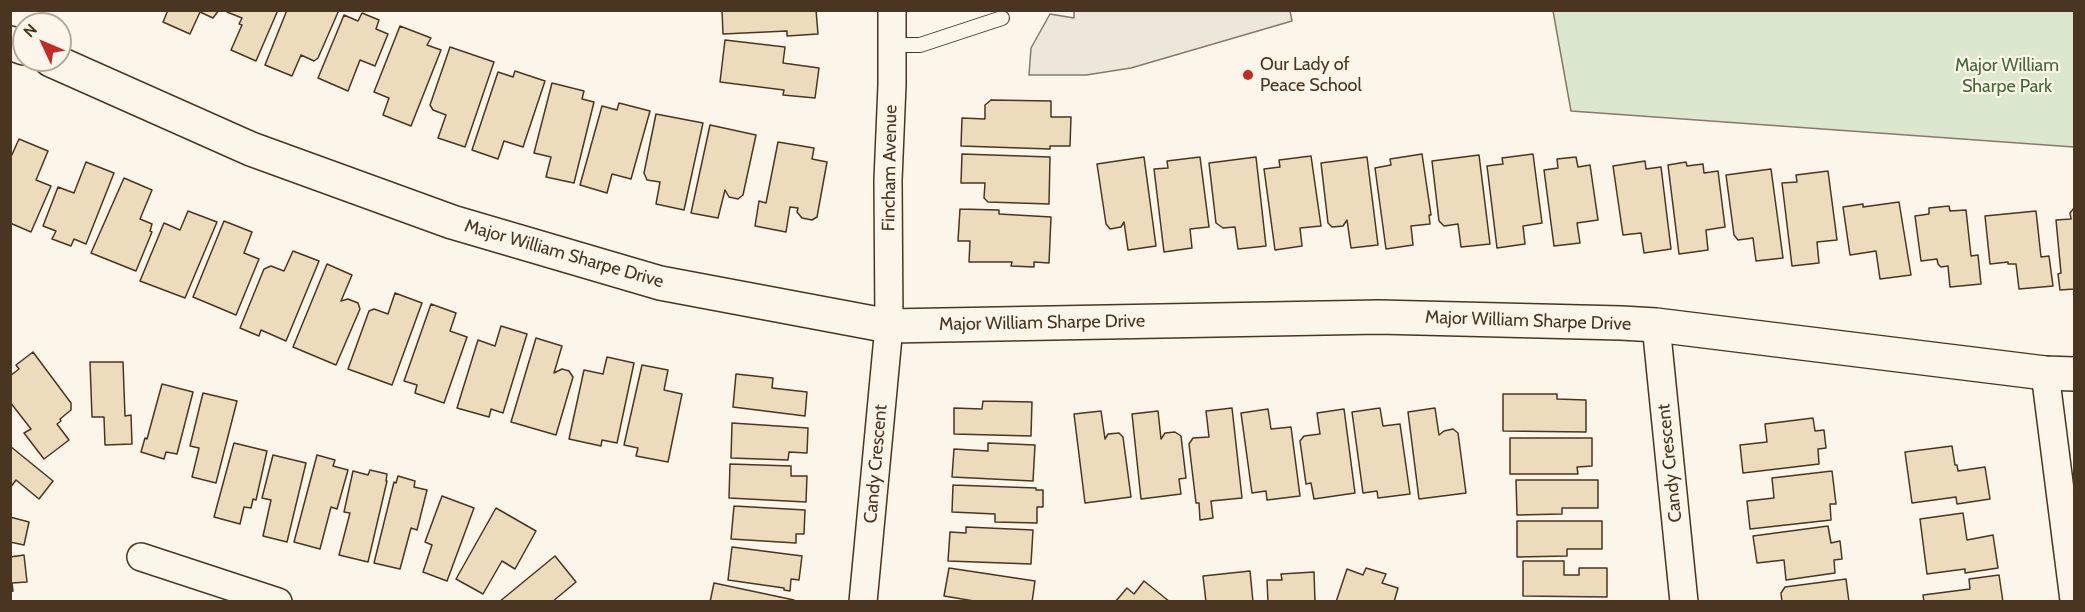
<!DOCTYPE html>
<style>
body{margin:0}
#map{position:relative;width:2085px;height:612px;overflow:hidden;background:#fbf6e9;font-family:Cabin,sans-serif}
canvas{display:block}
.frame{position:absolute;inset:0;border:12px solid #4a3520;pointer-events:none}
.north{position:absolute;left:12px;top:12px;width:60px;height:60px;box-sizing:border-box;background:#fbf6e9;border:2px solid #b4a999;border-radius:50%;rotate:314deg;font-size:16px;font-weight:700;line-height:24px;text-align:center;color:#4a3520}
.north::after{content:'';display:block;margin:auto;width:21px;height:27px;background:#c62828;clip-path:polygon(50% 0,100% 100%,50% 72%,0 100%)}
</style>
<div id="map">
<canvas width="2085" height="612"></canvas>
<div class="frame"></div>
<div class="north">N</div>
</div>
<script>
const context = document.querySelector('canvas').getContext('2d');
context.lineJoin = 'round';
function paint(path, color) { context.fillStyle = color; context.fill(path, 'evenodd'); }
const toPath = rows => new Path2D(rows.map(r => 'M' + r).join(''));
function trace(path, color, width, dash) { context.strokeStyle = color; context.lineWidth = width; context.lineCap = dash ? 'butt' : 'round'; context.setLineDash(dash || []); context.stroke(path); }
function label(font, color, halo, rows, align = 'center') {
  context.font = font + ' Cabin,sans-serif'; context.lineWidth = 4.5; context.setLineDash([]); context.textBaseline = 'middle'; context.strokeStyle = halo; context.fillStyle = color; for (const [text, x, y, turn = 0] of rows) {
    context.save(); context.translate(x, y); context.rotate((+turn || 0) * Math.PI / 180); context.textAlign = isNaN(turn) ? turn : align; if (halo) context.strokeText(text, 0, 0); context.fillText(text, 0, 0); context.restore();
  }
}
const green = toPath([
 [1553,11,2074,11,2074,147,1571,111,1553,11]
]);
paint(green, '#dce7d0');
trace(green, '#887966', 1.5);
const parking = toPath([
 [1074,10,1290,11,1292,21,1131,68,1086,75,1029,75,1031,48,1050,14,1074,18,1074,10]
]);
paint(parking, '#ede7d9');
trace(parking, '#887966', 1.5);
const building = toPath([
 [168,10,219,10,213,18,200,12,190,34,163,22,168,10],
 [228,10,278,10,256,61,231,50,242,25,239,24,242,18,227,12,228,10],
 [287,10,339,10,318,58,314,61,301,55,292,76,265,65,287,10],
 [722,10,816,10,818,34,787,36,787,31,723,34,722,10],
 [362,13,379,20,376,29,388,34,375,66,360,60,348,91,318,78,344,15,358,21,362,13],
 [400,26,431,38,427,45,441,50,411,126,383,115,389,98,374,92,400,26],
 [725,40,785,47,783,63,819,68,815,98,783,95,784,90,720,82,725,40],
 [450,47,494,62,465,147,438,138,446,115,433,110,430,105,450,47],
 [515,71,545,81,523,147,504,141,498,159,472,150,498,72,513,77,515,71],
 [552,83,584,91,582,99,594,102,574,183,546,177,551,157,534,153,552,83],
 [991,100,1051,101,1051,117,1071,117,1070,146,1050,146,1050,149,961,146,962,118,985,119,985,105,991,100],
 [619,103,650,111,631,179,612,174,607,193,580,185,602,106,617,110,619,103],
 [656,114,703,123,684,210,656,204,660,182,647,180,644,173,656,114],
 [710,125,756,135,743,195,738,199,729,197,725,190,718,218,691,213,710,125],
 [19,139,48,151,36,180,51,186,31,232,10,223,10,159,19,139],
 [778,142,814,148,812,159,827,162,817,217,812,220,802,218,797,212,798,208,790,207,786,232,755,226,759,201,766,203,778,142],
 [962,154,1050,157,1049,204,988,202,984,198,985,183,961,183,962,154],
 [1422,154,1431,215,1429,215,1430,224,1411,226,1413,245,1386,249,1375,168,1391,165,1390,159,1422,154],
 [1533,154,1542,223,1523,226,1525,244,1497,248,1487,166,1503,164,1502,158,1533,154],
 [1479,155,1490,244,1461,247,1458,224,1444,226,1439,221,1432,161,1479,155],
 [1311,156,1321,226,1300,228,1302,246,1275,250,1264,169,1280,167,1279,160,1311,156],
 [1144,157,1156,246,1128,250,1124,222,1121,227,1110,229,1106,224,1097,164,1144,157],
 [1200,157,1209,227,1190,229,1192,248,1164,252,1154,169,1168,168,1167,161,1200,157],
 [1256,157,1266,246,1238,249,1235,227,1223,228,1216,223,1209,163,1256,157],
 [1367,157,1378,245,1351,248,1347,220,1343,226,1332,227,1328,223,1321,163,1367,157],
 [1576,157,1578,167,1590,165,1598,220,1577,223,1580,243,1554,246,1544,170,1558,168,1557,159,1576,157],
 [1645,161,1646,169,1661,167,1671,249,1644,253,1641,233,1623,235,1613,166,1645,161],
 [86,162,114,173,86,244,74,239,71,246,52,239,56,231,43,226,58,187,74,193,86,162],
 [1686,162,1687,166,1703,164,1704,173,1718,171,1725,227,1706,230,1708,250,1679,254,1668,165,1686,162],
 [1771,169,1783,258,1756,261,1753,238,1738,240,1734,235,1726,175,1771,169],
 [1828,171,1837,240,1817,242,1819,263,1792,266,1782,183,1797,182,1796,175,1828,171],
 [124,178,152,190,140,219,152,224,150,231,152,232,136,271,91,253,124,178],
 [1899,202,1911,275,1880,279,1876,251,1850,255,1843,207,1863,204,1863,207,1899,202],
 [1949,206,1950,211,1966,210,1971,256,1978,255,1981,284,1950,287,1948,266,1941,267,1938,264,1937,259,1921,261,1915,216,1929,214,1929,208,1949,206],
 [2074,208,2074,289,2060,290,2058,274,2061,273,2056,220,2071,219,2070,213,2074,208],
 [960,209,999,210,999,214,1051,217,1049,263,1034,262,1034,267,1011,266,1012,262,969,262,970,241,958,241,960,209],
 [188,211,217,222,185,298,140,281,164,223,180,230,188,211],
 [2036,211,2041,257,2049,256,2053,286,2019,289,2016,264,2008,264,2008,262,1990,264,1985,216,2036,211],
 [224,221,252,232,244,253,259,259,236,315,193,297,224,221],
 [293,251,319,261,286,341,261,330,259,336,240,328,264,269,271,266,284,271,293,251],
 [327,264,352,275,341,301,348,299,358,303,360,309,336,365,293,347,327,264],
 [395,293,422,303,392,385,348,369,369,311,374,309,388,314,395,293],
 [431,304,456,313,450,331,467,337,444,403,415,393,417,385,404,381,431,304],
 [501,326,527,334,503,413,491,409,489,417,457,408,478,340,495,346,501,326],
 [536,338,562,346,554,373,562,369,569,371,573,377,556,435,511,422,536,338],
 [33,352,71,403,71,410,60,419,61,421,57,424,69,440,44,459,24,433,31,429,10,402,10,376,19,369,16,365,33,352],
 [607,357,634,363,617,443,602,440,601,446,569,439,584,370,603,374,607,357],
 [90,362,123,362,125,416,131,415,132,444,105,445,104,417,92,417,90,362],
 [642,365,668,370,664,390,682,394,668,462,636,456,638,448,624,445,642,365],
 [736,374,773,378,772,388,807,392,805,416,733,407,736,374],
 [162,384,193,392,177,454,166,452,164,459,141,452,145,438,147,439,162,384],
 [203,393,237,401,216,483,192,477,199,448,190,446,203,393],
 [1503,394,1557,394,1557,399,1586,400,1586,432,1503,431,1503,394],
 [983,401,1032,402,1031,436,954,434,954,408,982,409,983,401],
 [1232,408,1242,498,1211,501,1213,518,1200,520,1199,503,1196,503,1189,444,1193,438,1209,437,1206,411,1232,408],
 [1380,408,1383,426,1400,424,1410,494,1378,498,1377,491,1363,493,1352,412,1380,408],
 [1435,408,1439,435,1444,431,1453,429,1458,433,1466,493,1419,499,1408,412,1435,408],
 [1268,409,1271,429,1291,427,1300,496,1267,500,1266,491,1252,493,1241,413,1268,409],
 [1344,409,1355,493,1314,499,1311,483,1306,484,1300,441,1304,436,1320,434,1317,413,1344,409],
 [1101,411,1105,439,1108,434,1119,433,1123,437,1131,497,1085,503,1074,414,1101,411],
 [1158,411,1161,439,1165,433,1175,432,1181,436,1186,478,1179,479,1181,494,1141,499,1132,414,1158,411],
 [1813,418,1815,431,1824,430,1826,448,1818,449,1819,464,1743,473,1740,445,1767,442,1765,424,1813,418],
 [732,423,808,428,807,453,789,452,788,460,731,458,732,423],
 [1510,438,1592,438,1592,466,1577,467,1578,474,1510,474,1510,438],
 [234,443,267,451,256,500,253,499,251,508,244,507,240,524,214,517,234,443],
 [988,443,1035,445,1033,481,952,477,954,449,988,451,988,443],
 [10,446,53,481,39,499,16,480,10,488,10,446],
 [1952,446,1955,465,1957,465,1958,471,1985,467,1990,499,1957,504,1956,497,1912,503,1905,452,1952,446],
 [273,455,306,463,287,542,263,536,271,500,262,498,273,455],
 [317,455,335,460,333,466,348,470,337,509,331,507,320,549,294,542,317,455],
 [730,464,791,466,791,476,807,476,806,502,729,498,730,464],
 [370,470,387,474,386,481,387,481,368,562,339,555,350,513,344,512,353,471,368,475,370,470],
 [1832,471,1836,504,1830,504,1831,520,1750,529,1747,501,1774,498,1772,478,1832,471],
 [398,476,415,481,414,487,427,490,417,530,411,528,400,569,374,563,394,482,396,483,398,476],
 [1516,480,1598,480,1598,508,1562,508,1562,514,1517,515,1516,480],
 [953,485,1036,488,1036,490,1043,490,1043,507,1037,507,1037,523,995,522,995,514,952,512,953,485],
 [442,496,474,508,447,581,423,572,432,545,425,542,442,496],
 [734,506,805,510,804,534,796,534,796,543,731,539,734,506],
 [496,508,536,531,515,569,502,561,483,594,456,579,496,508],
 [1963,513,1967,540,1993,535,1998,568,1965,573,1965,569,1927,574,1920,519,1963,513],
 [10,517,29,522,24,545,10,542,10,517],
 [1517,521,1602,521,1602,549,1567,549,1567,556,1517,557,1517,521],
 [1828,526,1831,543,1840,541,1842,559,1834,560,1835,573,1786,580,1784,560,1757,563,1753,536,1828,526],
 [966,527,1033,530,1031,564,948,561,950,532,966,533,966,527],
 [732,547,802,556,799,580,791,579,790,591,784,590,784,588,728,580,732,547],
 [24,555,27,582,12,583,13,591,10,592,10,557,24,555],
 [555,556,576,582,552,602,499,602,555,556],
 [1523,561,1564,561,1564,575,1579,575,1579,568,1607,568,1607,597,1523,596,1523,561],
 [949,568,1035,581,1032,602,980,602,944,596,949,568],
 [1366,568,1386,574,1382,583,1398,588,1394,602,1336,602,1347,569,1363,575,1366,568],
 [1250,571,1253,602,1206,602,1203,576,1250,571],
 [1314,572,1315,602,1268,602,1267,580,1282,580,1281,574,1314,572],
 [1999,575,2003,602,1924,602,1923,595,1970,589,1969,579,1999,575],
 [1846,579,1849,602,1782,602,1781,593,1785,587,1846,579],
 [1144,581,1170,602,1115,602,1127,588,1134,594,1144,581],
 [714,583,794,600,793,602,710,602,714,583]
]);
paint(building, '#ecdcbc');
trace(building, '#4a3520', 1.5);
const lane = toPath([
 [890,45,920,45,1002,18]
]);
const street = toPath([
 [1656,325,1684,602],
 [2045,373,2074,600],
 [141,557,278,602],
 [863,602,889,326,888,180,892,85,892,10]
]);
const secondary = toPath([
 [10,43,24,48],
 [51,60,251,149,452,222,660,283,889,326,1379,317,1621,323,1656,325,2045,373,2074,374]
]);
trace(lane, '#4a3520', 16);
trace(street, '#4a3520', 30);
trace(secondary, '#4a3520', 36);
trace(lane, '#fbf6e9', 14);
trace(street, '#fbf6e9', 27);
trace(secondary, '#fbf6e9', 33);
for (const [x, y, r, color] of [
 [1248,75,6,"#c62828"]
]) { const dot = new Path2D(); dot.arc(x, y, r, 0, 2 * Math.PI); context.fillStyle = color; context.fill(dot); trace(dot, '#fbf6e9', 2); }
label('18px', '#4a3520', '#fbf6e9', [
 ["Our Lady of",1260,65],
 ["Peace School",1260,86]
], 'left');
label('18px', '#436837', '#fbf6e9', [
 ["Major William",2007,66],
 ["Sharpe Park",2007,87]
]);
label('18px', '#4a3520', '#fbf6e9', [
 ["Fincham Avenue",890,168,-89],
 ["Major William Sharpe Drive",564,254,16],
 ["Major William Sharpe Drive",1528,321,2],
 ["Major William Sharpe Drive",1042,323,-1],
 ["Candy Crescent",1670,463,-96],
 ["Candy Crescent",876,464,-85]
]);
</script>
